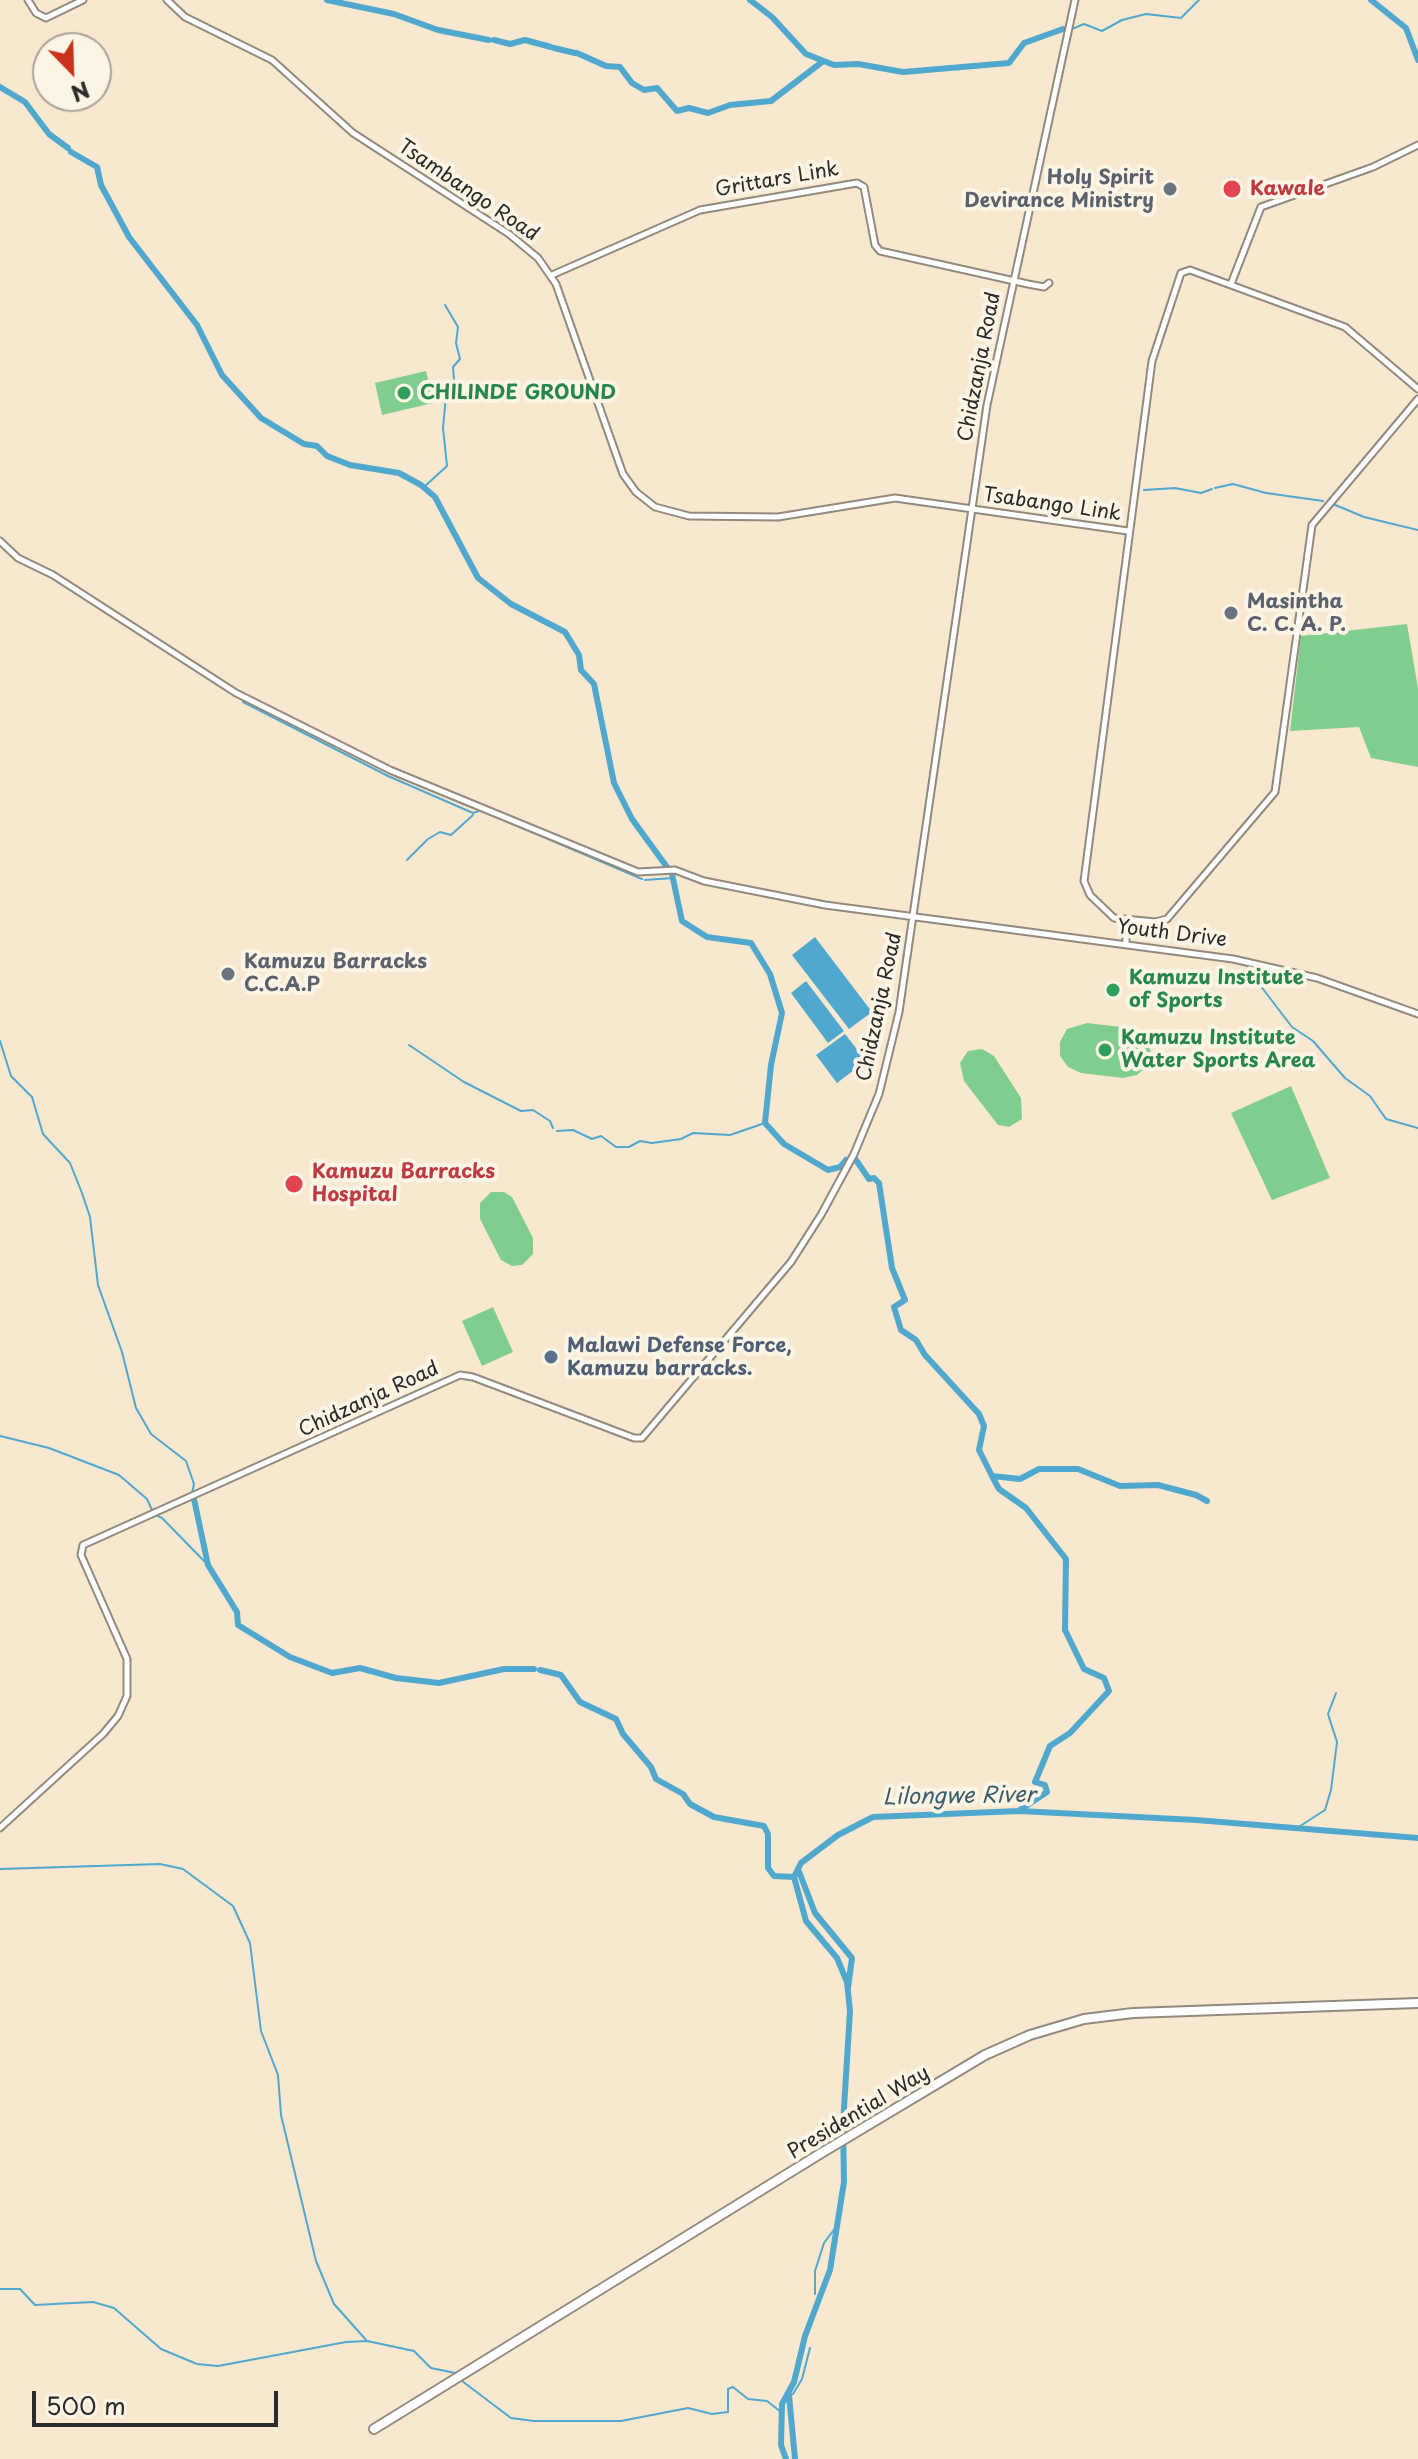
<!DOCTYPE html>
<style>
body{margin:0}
#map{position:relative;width:1418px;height:2459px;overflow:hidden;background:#f8e8d0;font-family:"Playpen Sans",sans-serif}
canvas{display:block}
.north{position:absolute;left:32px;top:32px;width:80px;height:80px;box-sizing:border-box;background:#fcf5e5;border:2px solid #a8a49b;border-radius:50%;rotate:157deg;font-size:22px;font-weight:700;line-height:32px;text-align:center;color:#2b2b2b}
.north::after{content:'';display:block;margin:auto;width:28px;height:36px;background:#c8321e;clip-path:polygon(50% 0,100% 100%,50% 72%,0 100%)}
.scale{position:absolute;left:32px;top:2391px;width:246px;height:36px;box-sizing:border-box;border:4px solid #2b2b2b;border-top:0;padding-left:10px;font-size:24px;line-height:28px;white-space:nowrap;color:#2b2b2b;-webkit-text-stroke:6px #fcf5e5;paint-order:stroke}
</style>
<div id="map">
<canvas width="1418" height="2459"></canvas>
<div class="north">N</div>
<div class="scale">500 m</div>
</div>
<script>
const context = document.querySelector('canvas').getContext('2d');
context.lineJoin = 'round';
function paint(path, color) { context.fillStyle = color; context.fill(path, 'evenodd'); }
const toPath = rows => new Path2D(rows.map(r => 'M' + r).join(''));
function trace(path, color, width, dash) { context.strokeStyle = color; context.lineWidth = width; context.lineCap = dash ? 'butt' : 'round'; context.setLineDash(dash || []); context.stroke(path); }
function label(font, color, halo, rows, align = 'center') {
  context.font = font + ' "Playpen Sans",sans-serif'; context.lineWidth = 8; context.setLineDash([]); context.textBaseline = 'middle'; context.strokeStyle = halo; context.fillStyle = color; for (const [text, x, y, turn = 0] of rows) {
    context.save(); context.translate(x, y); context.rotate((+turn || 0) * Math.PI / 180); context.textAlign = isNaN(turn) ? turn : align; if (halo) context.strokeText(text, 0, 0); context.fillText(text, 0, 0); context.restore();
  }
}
paint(toPath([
 [426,371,433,403,382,415,375,383],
 [1407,624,1418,688,1418,767,1371,758,1359,727,1290,731,1301,636],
 [1087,1023,1129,1028,1142,1033,1151,1052,1147,1066,1137,1075,1123,1078,1081,1073,1068,1067,1060,1056,1060,1042,1067,1029],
 [982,1049,994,1056,1021,1098,1022,1119,1009,1127,998,1125,964,1081,960,1063,968,1051],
 [1291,1086,1330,1178,1272,1200,1231,1113],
 [491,1192,504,1192,512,1197,533,1238,533,1254,522,1265,512,1266,501,1260,480,1219,480,1203],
 [493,1307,513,1352,482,1366,462,1321]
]), '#80ce8e');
paint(toPath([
 [815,937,872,1012,849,1029,792,955],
 [806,981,844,1031,828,1043,791,993],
 [845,1034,866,1061,837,1083,816,1055]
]), '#51a8ce');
trace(toPath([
 [1072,29,1084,24,1102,31,1122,20,1146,14,1181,18,1199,0],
 [424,487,447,466,443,428,446,396,455,393,453,367,460,359,456,343,458,327,445,305],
 [1215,488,1233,484,1266,493,1323,501],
 [1144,490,1175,488,1201,493,1212,489],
 [1333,504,1364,517,1418,530],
 [243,702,388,776,473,813,482,810],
 [492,815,642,879],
 [407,860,428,839,440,832,451,835,473,815],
 [645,880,673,878],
 [1247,968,1292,1027,1313,1041,1345,1078,1370,1096,1386,1119,1418,1128],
 [0,1041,11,1076,32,1097,43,1134,70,1163,82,1193,90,1217,98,1285,122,1352,136,1408,151,1434,186,1461,194,1484,192,1493],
 [409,1045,464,1082,521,1111,533,1110,550,1121,553,1128],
 [557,1131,573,1130,592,1139,601,1136,616,1147,629,1147,640,1141,652,1143,681,1139,693,1133,730,1135,765,1123],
 [0,1436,49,1448,119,1475,147,1499,152,1510],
 [156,1515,162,1518,208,1565],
 [1297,1828,1325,1810,1331,1790,1337,1742,1328,1714,1336,1693],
 [0,1869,160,1864,183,1869,233,1906,250,1943,261,2031,278,2075,281,2115,316,2261,334,2304,367,2341],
 [0,2289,20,2289,35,2305,93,2302,114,2308,161,2349,197,2364,218,2366,346,2342,367,2341,414,2351,431,2368,455,2373],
 [815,2294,815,2271,824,2243,836,2227],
 [462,2381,511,2418,534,2421,621,2421,688,2408,712,2414,728,2412,728,2389,733,2387,748,2399,767,2401,781,2412],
 [789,2395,793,2394,802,2379,810,2348]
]), '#51a8ce', 2);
trace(toPath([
 [327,0,394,14,438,30,489,40],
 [750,0,772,17,806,54,834,65,858,64,903,72,1009,63,1024,43,1063,29],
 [1371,0,1406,28,1418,60],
 [494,40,510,44,525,40,551,47],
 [554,48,575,53],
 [577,53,606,66,620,67,632,83,644,90,657,88,677,111,689,108,708,113,730,105,771,101,822,62],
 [0,87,25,102,49,134,68,148],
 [71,152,97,167,101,185,129,237,197,325,222,375,261,418,304,444,317,446,327,456,350,465,399,473,421,485,435,497,478,578,511,604,565,632,579,655,581,670,594,684,614,783,632,819,672,874,682,921,707,937,751,943,770,974,782,1013,771,1065,765,1123,784,1144,828,1170,840,1167,846,1160],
 [856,1160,869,1179,874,1178,879,1183,892,1268,905,1300,894,1307,901,1330,916,1340,925,1355,979,1414,984,1426,979,1450,994,1480,999,1489,1026,1508,1066,1559,1065,1630,1084,1669,1104,1678,1109,1691,1070,1733,1050,1746,1035,1782,1045,1785,1047,1792,1020,1810],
 [992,1476,1020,1479,1039,1469,1078,1469,1120,1486,1158,1485,1196,1495,1207,1501],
 [194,1499,208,1565,237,1612,238,1625,290,1657,332,1673,360,1668,396,1678,439,1683,504,1669,534,1669],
 [540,1670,561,1675,580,1702,616,1719,623,1734,651,1767,656,1779,683,1794,690,1804,714,1817,764,1826,768,1834,768,1868,774,1876,794,1877],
 [798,1869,815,1913,852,1958,848,1988],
 [789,2395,795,2459],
 [786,2459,781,2445,782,2404,794,2382,805,2336,830,2270,844,2182,843,2124,850,2011,847,1982,837,1958,806,1921,794,1877,801,1863,838,1835,873,1817,1019,1811,1196,1820,1418,1838]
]), '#51a8ce', 6);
const minor = toPath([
 [28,0,36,13,46,18,83,0],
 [167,0,185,17,272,60,353,133,509,234,538,258,556,284,623,474,636,492,655,507,689,516,778,517,895,498,1128,531],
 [552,275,700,210,857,183,864,187,875,245,880,251,1028,284,1044,287,1049,283],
 [1231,284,1261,207,1373,167,1418,145],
 [1418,389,1345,327,1190,270,1181,273,1152,361,1084,881,1090,895,1114,918,1155,922,1167,919,1275,792,1312,525,1418,399],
 [0,541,18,558,53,575,236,693,390,770,638,872,675,870,704,881,825,905,1233,959,1317,978,1418,1014],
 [1126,944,1126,921],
 [0,1828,103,1734,118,1716,127,1696,127,1659,81,1555,83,1545,460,1375,473,1377,634,1438,642,1438,791,1262,821,1215,854,1154,879,1094,899,1012,987,405,1075,0]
]);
const major = toPath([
 [374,2429,823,2152,985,2055,1030,2035,1084,2019,1133,2013,1418,2003]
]);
trace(minor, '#928a7e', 9);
trace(major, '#928a7e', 12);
trace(minor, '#fff', 5);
trace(major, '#fff', 8);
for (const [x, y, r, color] of [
 [1170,189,8,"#6b7280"],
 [1232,189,10,"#e0444e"],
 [404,393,8,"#2e9e5b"],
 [1231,613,8,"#6b7280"],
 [228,974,8,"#6b7280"],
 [1113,990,8,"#2e9e5b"],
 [1105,1050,8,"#2e9e5b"],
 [294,1184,10,"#e0444e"],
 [551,1357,8,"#5c6f8a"]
]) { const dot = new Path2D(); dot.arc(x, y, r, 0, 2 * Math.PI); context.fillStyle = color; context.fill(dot); trace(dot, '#fcf5e5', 3); }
label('bold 20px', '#5b616d', '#fcf5e5', [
 ["Holy Spirit",1154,178,"right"],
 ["Devirance Ministry",1154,201,"right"],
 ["Masintha",1247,602],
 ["C. C. A. P.",1247,625],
 ["Kamuzu Barracks",244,962],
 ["C.C.A.P",244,985]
], 'left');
label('20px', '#2b2b2b', '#fcf5e5', [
 ["Grittars Link",777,180,-10],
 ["Tsambango Road",468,191,34],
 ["Chidzanja Road",980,367,-79],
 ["Tsabango Link",1052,505,8],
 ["Youth Drive",1172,934,7],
 ["Chidzanja Road",880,1007,-78],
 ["Chidzanja Road",369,1400,-25],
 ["Presidential Way",859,2113,-31]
]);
label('bold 20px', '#be3a42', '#fcf5e5', [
 ["Kawale",1250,189],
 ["Kamuzu Barracks",312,1172],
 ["Hospital",312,1195]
], 'left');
label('bold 20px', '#27864d', '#fcf5e5', [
 ["CHILINDE GROUND",420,393],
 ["Kamuzu Institute",1129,978],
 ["of Sports",1129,1001],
 ["Kamuzu Institute",1121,1038],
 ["Water Sports Area",1121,1061]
], 'left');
label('bold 20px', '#4e5e75', '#fcf5e5', [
 ["Malawi Defense Force,",567,1346],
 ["Kamuzu barracks.",567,1369]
], 'left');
label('italic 22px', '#3a5d6c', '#fcf5e5', [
 ["Lilongwe River",959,1797,-1]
]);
</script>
